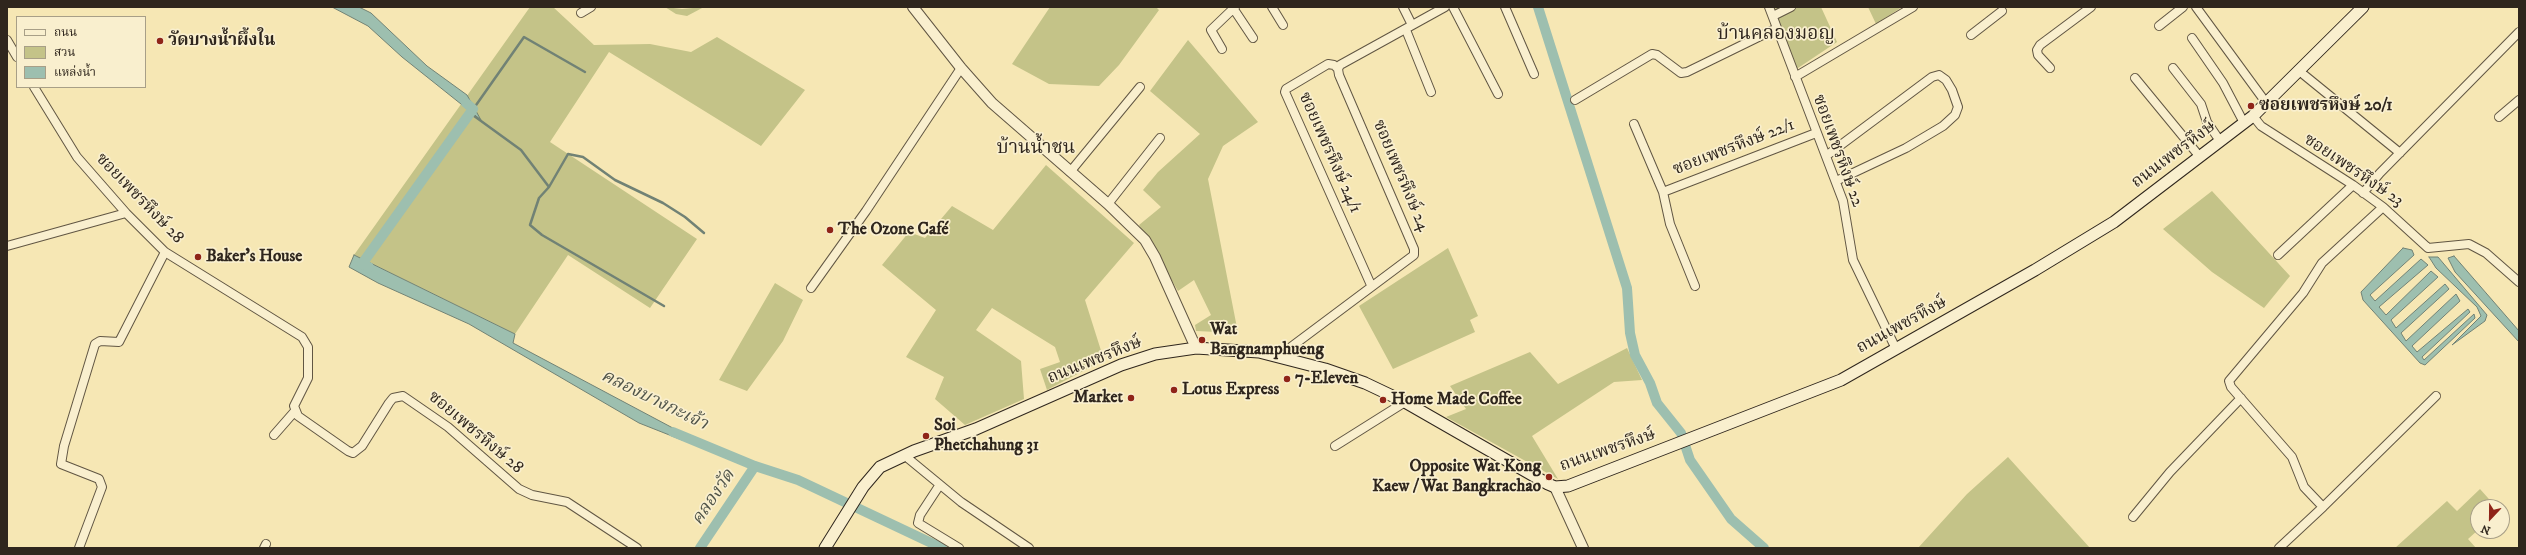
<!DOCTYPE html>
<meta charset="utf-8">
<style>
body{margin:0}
#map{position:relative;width:2526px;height:555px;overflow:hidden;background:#f6e7b4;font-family:"IM FELL DW Pica","Noto Serif Thai",serif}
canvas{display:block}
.frame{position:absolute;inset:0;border:8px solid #2f261d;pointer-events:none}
.legend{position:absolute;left:16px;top:16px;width:130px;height:72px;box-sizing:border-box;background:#f9efce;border:1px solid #a89f87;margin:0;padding:5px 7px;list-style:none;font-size:12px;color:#2f261d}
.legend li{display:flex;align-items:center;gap:8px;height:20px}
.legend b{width:20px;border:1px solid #a89f87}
.north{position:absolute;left:2470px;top:499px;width:40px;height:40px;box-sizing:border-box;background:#f9efce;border:1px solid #a89f87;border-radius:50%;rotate:202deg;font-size:11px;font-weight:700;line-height:16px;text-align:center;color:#2f261d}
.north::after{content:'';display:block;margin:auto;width:14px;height:18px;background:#8f2418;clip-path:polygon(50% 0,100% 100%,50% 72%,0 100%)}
</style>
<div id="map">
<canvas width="2526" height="555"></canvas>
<div class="frame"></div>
<ul class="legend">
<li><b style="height:5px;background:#f9efce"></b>ถนน</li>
<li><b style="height:11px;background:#c4c388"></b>สวน</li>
<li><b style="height:11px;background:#9dbfaf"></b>แหล่งน้ำ</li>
</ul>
<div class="north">N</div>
</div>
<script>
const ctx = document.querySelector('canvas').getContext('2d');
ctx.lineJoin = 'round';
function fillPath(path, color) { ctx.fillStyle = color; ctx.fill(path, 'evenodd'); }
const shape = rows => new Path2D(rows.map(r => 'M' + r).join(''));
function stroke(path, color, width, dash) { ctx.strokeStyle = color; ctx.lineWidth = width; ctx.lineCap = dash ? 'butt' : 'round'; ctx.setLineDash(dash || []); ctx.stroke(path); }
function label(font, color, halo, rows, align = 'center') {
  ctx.font = font + ' "IM FELL DW Pica","Noto Serif Thai",serif'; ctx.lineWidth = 3.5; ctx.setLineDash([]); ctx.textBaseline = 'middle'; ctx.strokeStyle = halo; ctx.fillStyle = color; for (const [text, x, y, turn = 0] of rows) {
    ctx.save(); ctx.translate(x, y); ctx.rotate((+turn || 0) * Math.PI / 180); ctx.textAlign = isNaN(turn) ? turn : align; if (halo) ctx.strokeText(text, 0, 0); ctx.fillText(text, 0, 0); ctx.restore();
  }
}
fillPath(shape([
 [530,7,553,7,594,45,650,44,691,52,717,37,805,90,761,146,609,52,550,142,697,239,650,308,568,255,515,334,354,255],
 [665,7,682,9,704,7,687,16,676,14],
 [1050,7,1156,7,1159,10,1119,65,1099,86,1049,84,1012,64],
 [1773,7,1821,7,1837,42,1795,70],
 [1868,7,1902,7,1876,24],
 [1188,40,1258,122,1223,146,1208,179,1238,333,1196,331,1195,325,1211,315,1194,280,1178,291,1139,225,1161,207,1143,190,1158,172,1200,134,1150,91],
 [1046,165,1134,243,1085,300,1104,360,1047,390,1040,369,1060,362,1055,347,992,308,976,330,1021,361,1024,399,965,425,935,399,944,377,906,357,936,310,882,265,909,232,925,238,952,206,993,230],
 [2212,191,2290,276,2264,308,2212,272,2163,229],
 [1448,248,1478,316,1470,320,1475,332,1393,369,1359,306],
 [775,283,803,300,783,341,747,391,719,380],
 [1627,348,1642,380,1614,382,1532,436,1558,479,1446,417,1466,409,1450,386,1530,352,1558,384],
 [2008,457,2090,548,1918,548,1967,494],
 [2480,489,2496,507,2478,507,2478,530,2468,539,2476,548,2395,548,2447,501,2457,511]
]), '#c4c388');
const water = shape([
 [332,7,359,7,371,13,427,66,467,95,481,120,402,57,368,26,332,7],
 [2403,248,2412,250,2414,255,2370,295,2375,301,2421,259,2428,265,2379,307,2386,315,2431,271,2438,277,2391,320,2396,328,2445,284,2449,289,2401,333,2406,341,2456,294,2460,301,2412,346,2417,352,2468,309,2470,312,2422,357,2424,360,2474,314,2475,318,2425,365,2420,363,2363,300,2361,292,2403,248],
 [354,255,515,334,513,343,686,435,682,440,639,423,469,324,378,283,349,267,354,255],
 [2454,256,2519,331,2519,342,2455,272,2448,258,2454,256],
 [2429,257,2438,257,2487,315,2485,321,2452,345,2481,316,2477,307,2436,268,2429,257]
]);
fillPath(water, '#9dbfaf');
stroke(water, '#718275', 1);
stroke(shape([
 [474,108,524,37,585,72],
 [470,113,521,150,549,187,539,198,530,225,542,235,664,306],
 [549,187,568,154,583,157,615,180,663,203,685,217,704,233]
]), '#718275', 2.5);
stroke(shape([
 [1538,7,1627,288,1630,333,1635,355,1650,383,1657,403,1681,433,1690,460,1731,519,1764,548],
 [369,267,362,264,473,109,466,103],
 [673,432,755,466,798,480,942,548],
 [700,548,755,466]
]), '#9dbfaf', 10);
const minor = shape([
 [1272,7,1283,25],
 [1403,7,1412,25],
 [1453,7,1498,94],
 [1505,7,1534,74],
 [1769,7,1843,201,1853,260,1896,349],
 [2196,7,2267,104],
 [1233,8,1253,38],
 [581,13,591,7],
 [1773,16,1791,7],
 [2159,26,2183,7],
 [1406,30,1431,92],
 [1971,35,2002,11],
 [2192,38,2223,83,2244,123],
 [7,40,17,57],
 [1222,49,1211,30,1235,7],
 [2050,68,2038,55,2037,50,2040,45,2091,7],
 [2173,68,2201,104,2207,122,2220,141],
 [1338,69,1334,65,1328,64,1286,89,1285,92,1371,285],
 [2298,70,2400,153],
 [1795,77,1913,7],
 [2135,78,2200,157],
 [34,87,77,157,126,213,165,252,302,337,308,347,308,378,294,406,298,416,348,451,353,453,362,446,389,403,393,398,403,396,448,427,519,489,532,495,567,502,637,548],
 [1575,100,1652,54,1657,55,1681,73,1687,72,1777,28],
 [2253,116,2261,126,2353,185,2383,207,2428,248,2469,244,2486,253,2519,282],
 [2499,117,2519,100],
 [1634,124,1663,192,1670,224,1695,286],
 [1826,156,1932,77,1939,75,1946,80,1952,90,1958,107,1955,115,1943,126,1906,148,1836,181],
 [1070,172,1140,87],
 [1663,192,1816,133],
 [2363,193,2380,173,2519,32],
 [1108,204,1160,138],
 [7,246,126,213],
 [2278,255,2353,185],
 [811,288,866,211,961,68],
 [1279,356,1414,255,1414,249,1339,75,1338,69,1340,65,1445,7],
 [274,435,295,411],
 [1335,446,1405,402],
 [904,455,961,502,1029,548],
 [939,486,920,515,918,523,959,548],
 [2323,507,2436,396],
 [2133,517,2170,472,2241,398],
 [79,548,102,487,99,479,61,464,64,446,95,344,100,341,119,342,165,252],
 [264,548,266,544],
 [2279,548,2323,507,2304,487,2292,457,2231,387,2229,381,2303,293,2322,263,2383,207]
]);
const tertiary = shape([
 [913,7,961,68,992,103,1108,204,1145,240,1155,257,1196,348],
 [1555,487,1583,548]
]);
const secondary = shape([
 [825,548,863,487,880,467,914,451,976,429,1121,365,1155,354,1196,348,1259,352,1325,369,1365,383,1405,402,1548,484,1555,487,1568,486,1841,380,2035,270,2114,222,2253,116,2363,7]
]);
stroke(minor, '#615643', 10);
stroke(tertiary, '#615643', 12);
stroke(secondary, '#2f261d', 13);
stroke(minor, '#f9efce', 8);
stroke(tertiary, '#f9efce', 10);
stroke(secondary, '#f9efce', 11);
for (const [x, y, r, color] of [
 [160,41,4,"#8f2418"],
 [2251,106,4,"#8f2418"],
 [830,230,4,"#8f2418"],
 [198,257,4,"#8f2418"],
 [1202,340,4,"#8f2418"],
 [1287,379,4,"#8f2418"],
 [1174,390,4,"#8f2418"],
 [1131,398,4,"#8f2418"],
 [1383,400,4,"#8f2418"],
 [926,436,4,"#8f2418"],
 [1549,477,4,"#8f2418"]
]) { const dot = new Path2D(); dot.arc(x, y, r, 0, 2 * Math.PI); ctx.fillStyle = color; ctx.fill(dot); stroke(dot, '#f9efce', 1.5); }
label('bold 17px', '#2f261d', '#f9efce', [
 ["วัดบางน้ำผึ้งใน",168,41],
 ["ซอยเพชรหึงษ์ 20/1",2259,106],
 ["The Ozone Café",838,230],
 ["Baker's House",206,257],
 ["Wat",1210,330],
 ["Bangnamphueng",1210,350],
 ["7-Eleven",1295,379],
 ["Lotus Express",1182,390],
 ["Market",1123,398,"right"],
 ["Home Made Coffee",1391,400],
 ["Soi",934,426],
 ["Phetchahung 31",934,446],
 ["Opposite Wat Kong",1541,467,"right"],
 ["Kaew / Wat Bangkrachao",1541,487,"right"]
], 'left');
label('17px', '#2f261d', '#f9efce', [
 ["ซอยเพชรหึงษ์ 22/1",1734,148,-21],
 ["ซอยเพชรหึงษ์ 22",1837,151,70],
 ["ซอยเพชรหึงษ์ 24/1",1329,153,66],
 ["ถนนเพชรหึงษ์",2174,155,-37],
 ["ซอยเพชรหึงษ์ 23",2353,171,34],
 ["ซอยเพชรหึงษ์ 24",1400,176,67],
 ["ซอยเพชรหึงษ์ 28",139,199,46],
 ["ถนนเพชรหึงษ์",1902,326,-29],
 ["ถนนเพชรหึงษ์",1095,361,-22],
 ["ซอยเพชรหึงษ์ 28",475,433,40],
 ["ถนนเพชรหึงษ์",1608,451,-19]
]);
label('italic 18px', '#505449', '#f9efce', [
 ["คลองบางกะเจ้า",654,401,26],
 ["คลองวัด",714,498,-56]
]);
label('19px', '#2f261d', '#f9efce', [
 ["บ้านคลองมอญ",1776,35],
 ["บ้านน้ำชน",1036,149]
]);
</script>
